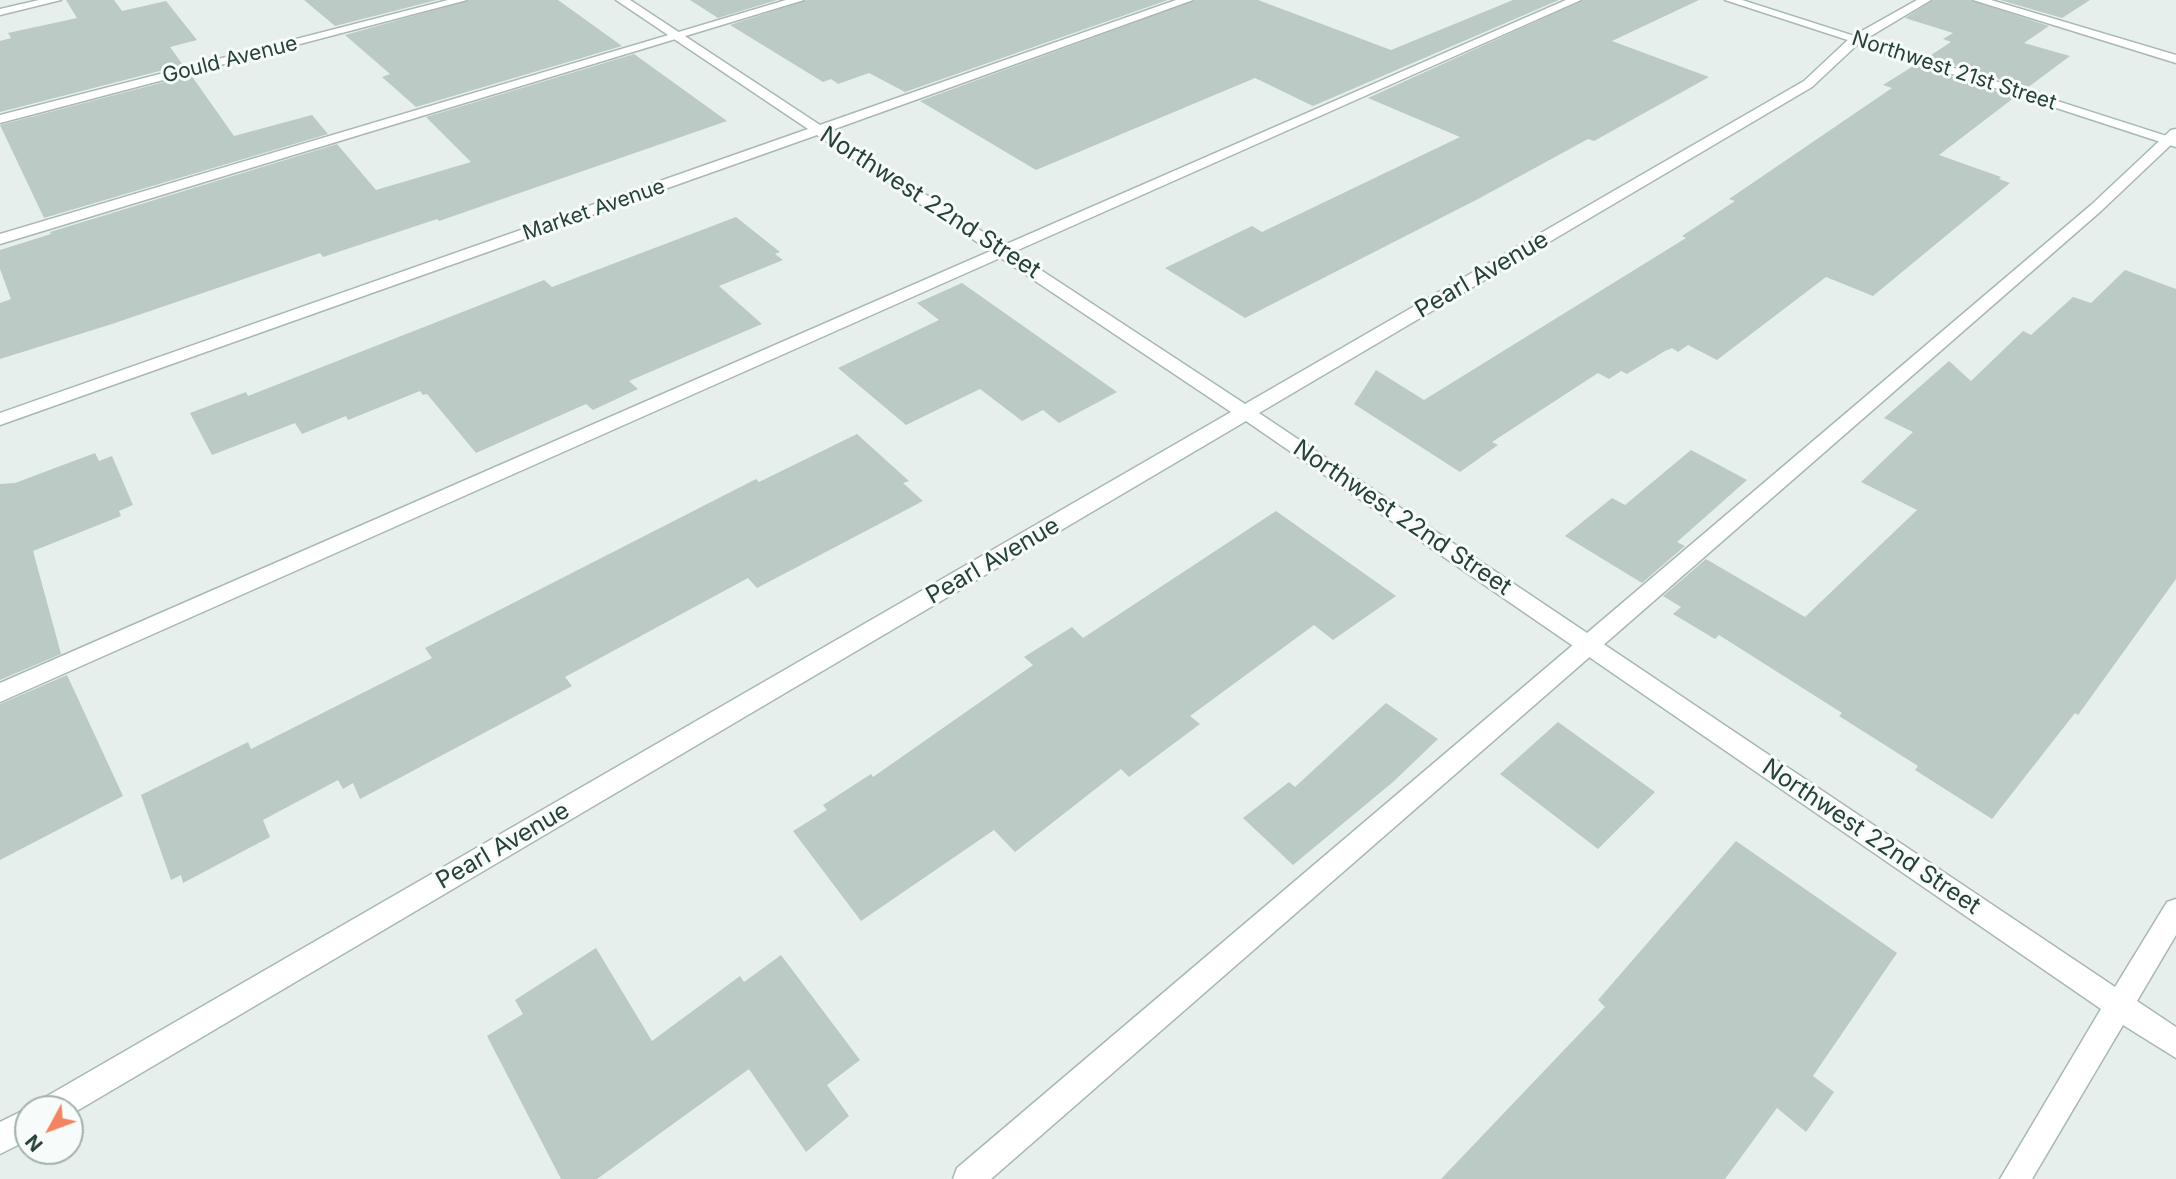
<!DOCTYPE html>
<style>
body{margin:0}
#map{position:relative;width:2176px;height:1179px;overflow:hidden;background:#e6efeb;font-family:Inter,sans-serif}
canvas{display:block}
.north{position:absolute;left:14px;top:1095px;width:70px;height:70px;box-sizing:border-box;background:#f7fbf9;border:2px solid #a3b1ad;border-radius:50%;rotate:229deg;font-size:19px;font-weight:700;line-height:28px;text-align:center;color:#24423a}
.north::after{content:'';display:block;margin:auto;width:24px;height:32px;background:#f4845f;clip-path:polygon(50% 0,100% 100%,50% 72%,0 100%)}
</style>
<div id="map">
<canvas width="2176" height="1179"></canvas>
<div class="north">N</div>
</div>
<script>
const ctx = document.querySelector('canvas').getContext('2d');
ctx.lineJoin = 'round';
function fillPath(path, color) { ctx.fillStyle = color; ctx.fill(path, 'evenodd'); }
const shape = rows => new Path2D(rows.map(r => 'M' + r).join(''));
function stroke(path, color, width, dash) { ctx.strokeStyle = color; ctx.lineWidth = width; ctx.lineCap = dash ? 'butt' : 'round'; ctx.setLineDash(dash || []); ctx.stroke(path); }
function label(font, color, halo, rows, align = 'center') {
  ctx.font = font + ' Inter,sans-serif'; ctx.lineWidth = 6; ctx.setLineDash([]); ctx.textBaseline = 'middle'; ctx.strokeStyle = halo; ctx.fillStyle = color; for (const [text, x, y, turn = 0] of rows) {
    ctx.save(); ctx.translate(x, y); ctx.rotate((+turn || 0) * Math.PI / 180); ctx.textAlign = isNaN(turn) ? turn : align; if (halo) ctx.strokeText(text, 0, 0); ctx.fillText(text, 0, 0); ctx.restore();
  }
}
fillPath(shape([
 [66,0,114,0,122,11,166,1,197,40,170,47,183,65,0,112,0,41,11,38,8,33,77,18],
 [304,0,437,0,335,26],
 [470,0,558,0,622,46,416,107,382,77,390,74,345,35],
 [690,0,777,0,718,18],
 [807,0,1168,0,905,92,869,73,838,84,831,79,823,82,730,25],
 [1196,0,1258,0,1391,50,1513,0,1559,0,1313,106,1255,78,1036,170,920,101],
 [1583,0,1699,0,1612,41,1709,77,1594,141,1588,139,1478,199,1245,318,1165,268,1252,226,1262,232,1460,137,1368,98],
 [1933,0,1970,0,2049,26,2024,43,2070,56,2027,88,1928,57,1951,42,1943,39,1953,33,1905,18],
 [2000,0,2090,0,2062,18],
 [634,54,727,121,439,221,437,219,323,257,320,253,112,324,0,359,0,303,11,299,0,269,0,250,51,234,50,232,337,144,376,190,471,162,426,117],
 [1915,65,2015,97,1939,155,2001,177,1999,179,2010,183,1873,296,1826,277,1717,360,1688,345,1678,352,1672,348,1665,351,1627,374,1621,371,1609,379,1598,373,1492,442,1498,445,1460,472,1354,404,1376,370,1424,400,1686,238,1682,236,1735,201,1729,199,1892,88,1883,85],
 [191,75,234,136,312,115,328,134,44,218,0,125],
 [736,217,780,252,775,254,783,260,719,286,762,324,629,381,638,389,593,410,586,404,476,453,427,394,423,395,420,391,348,420,346,416,302,434,295,423,212,455,190,413,246,392,248,396,544,280,552,287],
 [2125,270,2176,289,2176,579,2078,715,2075,713,1992,819,1915,770,1918,766,1839,716,1842,713,1719,635,1715,639,1673,614,1681,607,1663,596,1706,559,1805,617,1917,510,1861,482,1913,432,1884,418,1949,361,1971,381,2023,331,2031,335,2073,297,2091,303],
 [962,283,1117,392,1059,423,1043,410,1022,421,980,389,906,425,838,368,939,320,917,303],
 [857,434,909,481,903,483,923,501,757,588,748,578,565,677,572,686,360,799,353,783,343,789,338,780,263,820,270,837,183,883,181,875,171,880,141,795,248,742,251,749,432,658,425,648,756,479,759,482],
 [1691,450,1747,480,1677,542,1685,546,1642,583,1565,536,1612,498,1625,505],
 [95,453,99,461,112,456,133,505,119,511,121,516,33,551,61,654,0,680,0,484,15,483],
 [1276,511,1396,596,1333,640,1314,625,1190,716,1200,724,1129,777,1121,769,1015,852,994,830,861,921,793,831,827,810,823,805,871,774,873,777,1033,665,1024,657,1072,627,1083,638],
 [67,675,123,796,0,860,0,704],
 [1386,703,1438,739,1393,782,1293,865,1243,818,1289,782,1295,787],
 [1558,722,1655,792,1598,849,1500,774],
 [1736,841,1897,953,1813,1076,1834,1092,1806,1132,1777,1108,1725,1179,1441,1179,1605,1007,1598,1000],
 [596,948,652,1041,740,976,744,982,781,955,860,1060,827,1085,849,1116,806,1152,749,1069,597,1179,561,1179,487,1036,523,1014,515,1000]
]), '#bbcac4');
const lane = shape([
 [39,0,61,0,0,15,0,9,39,0],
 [786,0,804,0,0,244,0,234,786,0],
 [1566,0,1581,0,0,702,0,683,1566,0],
 [1973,0,1991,0,2176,55,2176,63,1973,0],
 [2176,129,2176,140,2101,211,991,1179,953,1179,957,1168,2091,205,2171,130,2176,129]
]);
const street = shape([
 [448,0,467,0,0,123,0,115,448,0],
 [616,0,630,0,820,125,1176,0,1193,0,829,131,1245,404,1804,81,1851,37,1917,0,1931,0,1859,43,1812,87,1259,413,2115,987,2167,902,2176,899,2176,935,2137,1001,2176,1027,2176,1058,2123,1025,2032,1179,2000,1179,2101,1009,1246,421,70,1115,70,1109,37,1109,42,1099,1231,412,817,135,0,425,0,413,808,129,616,0],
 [28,1108,30,1109,28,1109,28,1140,0,1154,0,1122,28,1108]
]);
const secondary = shape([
 [1725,0,1742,0,2176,139,2176,147,1725,0]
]);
stroke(lane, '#a8b8b2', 3);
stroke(street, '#a8b8b2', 3);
stroke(secondary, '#a4bbb3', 3);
fillPath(lane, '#fff');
fillPath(street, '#fff');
fillPath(secondary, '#fff');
label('21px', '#24423a', '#f7fbf9', [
 ["Gould Avenue",230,60,-14],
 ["Northwest 21st Street",1954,71,18],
 ["Market Avenue",594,210,-19]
]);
label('24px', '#24423a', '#f7fbf9', [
 ["Northwest 22nd Street",930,203,33],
 ["Pearl Avenue",1482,275,-30],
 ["Northwest 22nd Street",1402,518,34],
 ["Pearl Avenue",993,561,-30],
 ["Northwest 22nd Street",1871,837,34],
 ["Pearl Avenue",503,846,-30]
]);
</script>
